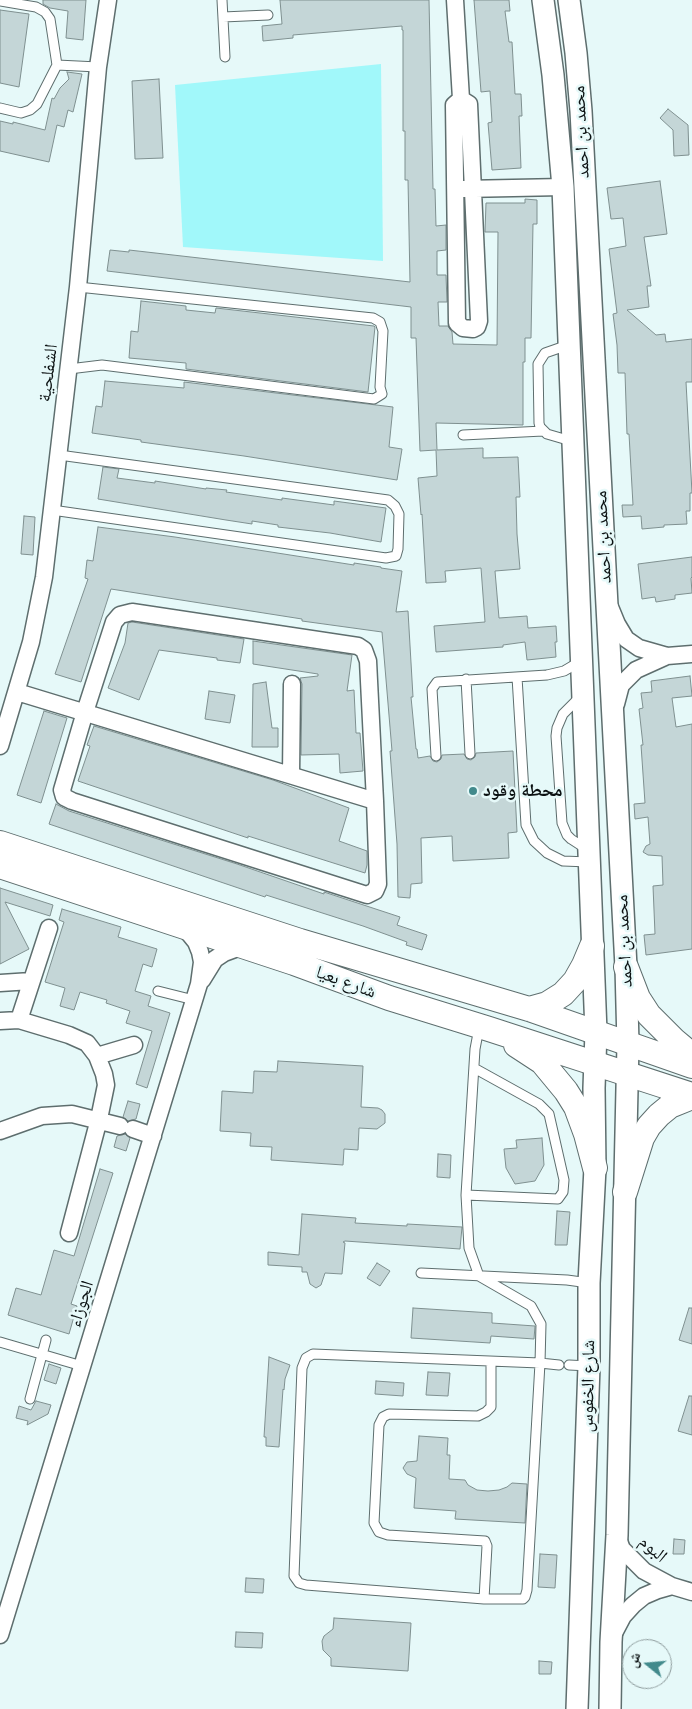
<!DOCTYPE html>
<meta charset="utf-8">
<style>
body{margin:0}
#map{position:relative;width:692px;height:1709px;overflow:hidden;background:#e6f9f9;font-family:Mulish,"Noto Naskh Arabic",sans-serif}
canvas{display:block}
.north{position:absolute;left:622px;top:1639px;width:50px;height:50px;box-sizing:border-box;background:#e6f9f9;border:1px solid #8e9c9d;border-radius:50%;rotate:287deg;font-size:14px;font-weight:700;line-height:20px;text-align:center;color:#0b1112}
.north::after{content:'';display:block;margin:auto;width:18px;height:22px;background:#428a8c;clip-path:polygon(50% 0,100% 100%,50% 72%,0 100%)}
</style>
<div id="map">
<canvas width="692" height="1709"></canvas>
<div class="north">ش</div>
</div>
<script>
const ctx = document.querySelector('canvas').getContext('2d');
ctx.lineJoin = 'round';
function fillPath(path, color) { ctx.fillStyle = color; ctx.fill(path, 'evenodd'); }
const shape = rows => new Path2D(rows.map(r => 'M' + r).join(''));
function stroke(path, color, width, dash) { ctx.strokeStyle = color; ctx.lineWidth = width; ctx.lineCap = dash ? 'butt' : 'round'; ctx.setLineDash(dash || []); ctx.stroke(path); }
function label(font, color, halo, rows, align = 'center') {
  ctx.font = font + ' Mulish,"Noto Naskh Arabic",sans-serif'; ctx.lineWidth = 5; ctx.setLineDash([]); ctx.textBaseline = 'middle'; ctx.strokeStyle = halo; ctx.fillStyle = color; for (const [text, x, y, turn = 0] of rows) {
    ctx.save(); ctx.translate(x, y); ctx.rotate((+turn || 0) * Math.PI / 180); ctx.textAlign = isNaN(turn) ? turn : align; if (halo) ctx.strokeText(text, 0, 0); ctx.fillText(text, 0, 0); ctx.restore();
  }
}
fillPath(shape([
 [381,64,383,261,183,247,175,85]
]), '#a1f8fa');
const building = shape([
 [43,0,86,0,83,40,66,38,68,11,50,8,43,4,43,0],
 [280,0,429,0,433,189,435,189,436,226,446,225,446,250,437,251,437,275,446,275,447,302,438,302,439,326,448,326,452,332,453,344,497,345,498,232,485,232,486,203,525,203,525,199,537,200,537,224,533,224,531,338,525,338,525,362,523,362,523,425,436,423,437,450,483,448,483,458,518,457,520,497,516,497,517,534,520,569,495,571,499,618,527,616,528,628,556,626,557,642,555,642,556,657,527,660,525,642,503,645,503,647,436,652,434,626,485,622,481,568,445,571,446,582,426,583,422,514,421,515,418,478,437,476,436,450,420,451,416,338,411,338,411,307,107,271,110,250,129,252,129,250,410,282,408,180,405,180,405,131,403,131,403,30,402,30,402,26,293,35,293,38,263,41,262,26,282,24,280,0],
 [474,0,509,0,510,11,505,11,509,42,512,42,515,94,521,94,522,116,519,116,521,168,492,170,488,123,492,122,490,91,481,92,474,0],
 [0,10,29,14,19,87,0,83,0,10],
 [67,72,82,74,73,112,68,110,64,127,57,125,49,162,0,151,0,121,13,124,13,122,45,130,52,98,54,99,60,88,69,79,67,72],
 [159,79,163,158,135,159,132,81,159,79],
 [668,109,688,125,689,155,674,156,673,130,660,118,668,109],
 [660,181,667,234,644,237,651,286,647,286,649,307,627,310,656,335,665,334,666,342,692,339,692,382,686,382,692,493,690,493,690,511,686,511,687,524,664,525,664,527,642,529,641,516,623,517,622,505,633,505,629,434,627,434,625,373,618,373,617,345,613,314,617,313,609,249,626,246,623,218,611,219,607,188,660,181],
 [141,301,186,306,186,310,215,313,216,308,374,326,375,327,368,392,186,369,186,363,129,358,131,331,138,332,141,301],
 [105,381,184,388,184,382,393,407,389,447,402,449,397,480,244,456,141,442,141,440,92,433,96,406,102,407,105,381],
 [103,467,119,469,117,478,155,483,155,481,206,489,206,488,227,490,226,492,282,500,282,498,334,505,334,501,386,508,381,542,330,533,278,527,278,525,252,521,252,524,226,520,98,499,103,467],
 [24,516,35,517,33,555,21,554,24,516],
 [98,527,175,537,354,565,354,563,381,567,381,568,402,571,396,612,408,611,413,697,411,697,416,749,417,749,418,758,430,756,433,761,437,762,441,759,442,755,464,754,467,759,471,760,475,757,476,753,513,751,517,832,508,833,509,858,453,861,452,836,421,838,422,883,411,884,410,898,398,897,397,844,390,751,392,751,382,632,302,621,302,619,111,589,81,682,55,674,88,579,85,578,87,560,93,561,98,527],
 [692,557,692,577,691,578,692,593,675,595,675,599,656,602,655,597,642,599,638,564,692,557],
 [132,622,244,639,240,663,217,660,217,658,159,650,139,700,108,688,125,643,128,623,132,622],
 [253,641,352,655,347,691,354,690,356,733,360,733,363,771,340,773,339,754,301,755,302,684,300,678,318,676,318,674,253,664,253,641],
 [690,676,692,696,672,698,676,727,692,724,692,949,646,955,644,935,655,934,653,886,663,885,662,856,648,855,643,852,646,846,650,844,648,817,635,819,634,804,645,803,641,745,643,745,639,709,643,708,641,693,652,692,651,681,690,676],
 [266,682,272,728,278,728,278,747,252,747,253,684,266,682],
 [209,691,235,695,230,723,205,719,209,691],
 [44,711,67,718,41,803,17,795,44,711],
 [94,726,273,780,349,808,339,841,367,851,367,865,365,873,248,836,248,838,78,781,90,746,87,745,94,726],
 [56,804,69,811,237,864,324,894,324,892,400,917,397,925,427,935,422,950,406,945,407,942,363,926,266,895,265,897,49,824,56,804],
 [0,888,53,905,50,916,5,902,29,949,0,964,0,888],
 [62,909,121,927,118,937,157,949,152,967,143,964,135,991,151,996,148,1006,170,1013,147,1088,136,1084,152,1031,126,1023,130,1011,106,1003,107,1000,80,992,74,1010,60,1006,65,988,45,982,64,922,59,920,62,909],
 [278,1061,363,1066,361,1107,378,1108,382,1110,385,1114,385,1123,377,1129,359,1128,358,1150,344,1149,343,1165,271,1160,272,1147,250,1146,251,1133,220,1131,222,1091,253,1093,254,1071,277,1072,278,1061],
 [128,1101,140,1104,136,1119,128,1121,123,1117,128,1101],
 [125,1134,130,1138,126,1151,114,1147,117,1136,125,1134],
 [542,1138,544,1165,535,1181,515,1184,506,1168,504,1149,517,1148,516,1140,542,1138],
 [438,1154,451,1155,450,1178,437,1177,438,1154],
 [100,1169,113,1173,71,1304,77,1306,69,1334,8,1315,16,1288,41,1295,54,1250,74,1256,100,1169],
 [557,1211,570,1212,567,1245,555,1245,557,1211],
 [302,1214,356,1218,355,1223,407,1226,407,1224,462,1227,460,1249,345,1241,343,1242,345,1243,342,1274,325,1273,321,1285,316,1288,310,1284,307,1272,302,1272,302,1267,268,1265,268,1252,299,1255,302,1214],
 [377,1263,390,1271,380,1286,367,1278,377,1263],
 [413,1308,492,1313,492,1323,535,1326,534,1339,491,1336,490,1343,411,1338,413,1308],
 [689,1308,692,1308,692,1344,679,1340,689,1308],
 [269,1357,290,1365,285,1379,284,1390,283,1389,279,1447,266,1446,266,1437,264,1437,269,1357],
 [49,1364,61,1368,56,1384,44,1380,49,1364],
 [428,1372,450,1373,448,1396,426,1395,428,1372],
 [376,1381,404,1383,403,1396,375,1394,376,1381],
 [689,1396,692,1396,692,1435,678,1431,689,1396],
 [36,1401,51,1405,48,1414,27,1425,28,1421,16,1418,19,1406,31,1410,36,1401],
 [419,1436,448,1438,447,1455,450,1455,449,1479,465,1480,468,1485,477,1490,488,1491,499,1490,507,1487,512,1483,527,1484,525,1523,455,1519,456,1511,414,1508,416,1478,407,1474,403,1468,407,1462,417,1461,419,1436],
 [674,1539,685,1540,684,1554,673,1554,674,1539],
 [540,1554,557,1555,555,1588,538,1587,540,1554],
 [246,1578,264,1579,263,1593,245,1592,246,1578],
 [334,1618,411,1623,408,1671,331,1666,331,1658,323,1650,322,1641,324,1636,333,1629,334,1618],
 [236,1632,263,1633,262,1648,235,1647,236,1632],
 [539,1661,552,1662,551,1674,539,1674,539,1661]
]);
fillPath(building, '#c4d6d7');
stroke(building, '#7f9090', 1);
const service = shape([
 [222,0,225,57],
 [0,1,36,7,45,12,50,19,57,65,37,104,30,110,21,113,0,108],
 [223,17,268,15],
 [57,65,98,67],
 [568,345,545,353,538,364,539,423,540,427,547,434,571,441],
 [69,369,102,365,374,399,382,394,380,387,383,331,380,322,373,318,78,287],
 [463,435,543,431],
 [52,510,386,558,396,556,398,549,399,514,395,506,388,500,59,455],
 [517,677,526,825,534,841,547,853,563,861,589,862],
 [466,679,470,754],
 [580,697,563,714,557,728,556,736,562,823,567,835,571,839,588,850],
 [436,756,432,689,437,682,547,675,564,671,581,661],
 [158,991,194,1000],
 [474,1068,539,1104,549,1114,564,1180,563,1192,558,1199,466,1195,475,1049,479,1028],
 [466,1195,469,1248,479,1276,531,1306,541,1324,540,1363,527,1590,525,1597,523,1599,484,1599,306,1585,299,1583,294,1576,302,1368,306,1358,313,1354,540,1363,559,1365],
 [421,1273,567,1280,589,1283],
 [0,1342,82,1366],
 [569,1365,589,1366],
 [30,1399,46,1340],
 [484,1599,487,1546,485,1541,388,1535,379,1532,374,1523,379,1425,383,1417,389,1414,478,1416,486,1412,491,1407,491,1362]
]);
const minor = shape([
 [455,0,461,99],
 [461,99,469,104,479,321,477,327,473,329,463,328,457,323,454,105,461,99],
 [463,189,563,187],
 [610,607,617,624,626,639,639,648,667,656,692,654],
 [132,612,358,646,364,650,368,661,375,801,378,884,375,891,367,895,72,801,64,797,62,790,85,712,114,622,120,615,132,612],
 [17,692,375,801],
 [616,704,621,685,636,670,667,656],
 [0,746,31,642,44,577,78,287,98,67,108,0],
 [291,775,292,684],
 [202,980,215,959,224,953,243,946],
 [0,983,31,981],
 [19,1020,69,1035,87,1043,97,1056,104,1074,106,1085,99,1119,69,1233],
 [0,1021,19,1020,49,928],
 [97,1056,134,1045],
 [133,1129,153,1136],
 [0,1131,42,1116,72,1114,120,1126],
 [617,1536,622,1549,644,1571,672,1586,692,1592],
 [0,1635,199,984,202,962,200,952,196,942,183,926],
 [613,1635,623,1616,633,1605,644,1596,658,1590,672,1586]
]);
const tertiary = shape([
 [543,0,553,75,563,187,596,1032,594,1088,595,1168,589,1283,589,1366,577,1709],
 [569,0,576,53,581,111,626,967,628,1044,617,1535,611,1642,610,1709]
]);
const secondary = shape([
 [0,843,300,941,529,1009,692,1066],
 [0,866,294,963,389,998,489,1029,692,1095],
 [626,967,638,998,649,1015,674,1040,692,1055],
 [529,1009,547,1004,563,994,575,981,584,965,592,946],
 [516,1045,542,1062,566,1091,576,1107,586,1134,595,1168],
 [625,1192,642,1138,649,1126,659,1115,670,1106,692,1097]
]);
stroke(service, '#5e6e6e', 11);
stroke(minor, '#5e6e6e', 19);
stroke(tertiary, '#5e6e6e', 24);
stroke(secondary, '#5e6e6e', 26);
stroke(service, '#fff', 9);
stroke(minor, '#fff', 16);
stroke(tertiary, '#fff', 21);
stroke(secondary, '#fff', 24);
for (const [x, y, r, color] of [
 [473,791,5,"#428a8c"]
]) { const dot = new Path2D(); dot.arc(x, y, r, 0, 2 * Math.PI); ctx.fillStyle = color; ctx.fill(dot); stroke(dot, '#e6f9f9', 2); }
label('18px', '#0b1112', '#e6f9f9', [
 ["محمد بن احمد",581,132,-93],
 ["الشفلحية",48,373,-83],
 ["محمد بن احمد",603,537,-93],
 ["محمد بن احمد",624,941,-93],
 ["شارع بعيا",346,982,20],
 ["الجوزاء",81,1304,-73],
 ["شارع الخفوس",588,1386,-89],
 ["البوم",653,1549,41]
]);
label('bold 18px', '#0b1112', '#e6f9f9', [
 ["محطة وقود",483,791]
], 'left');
</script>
